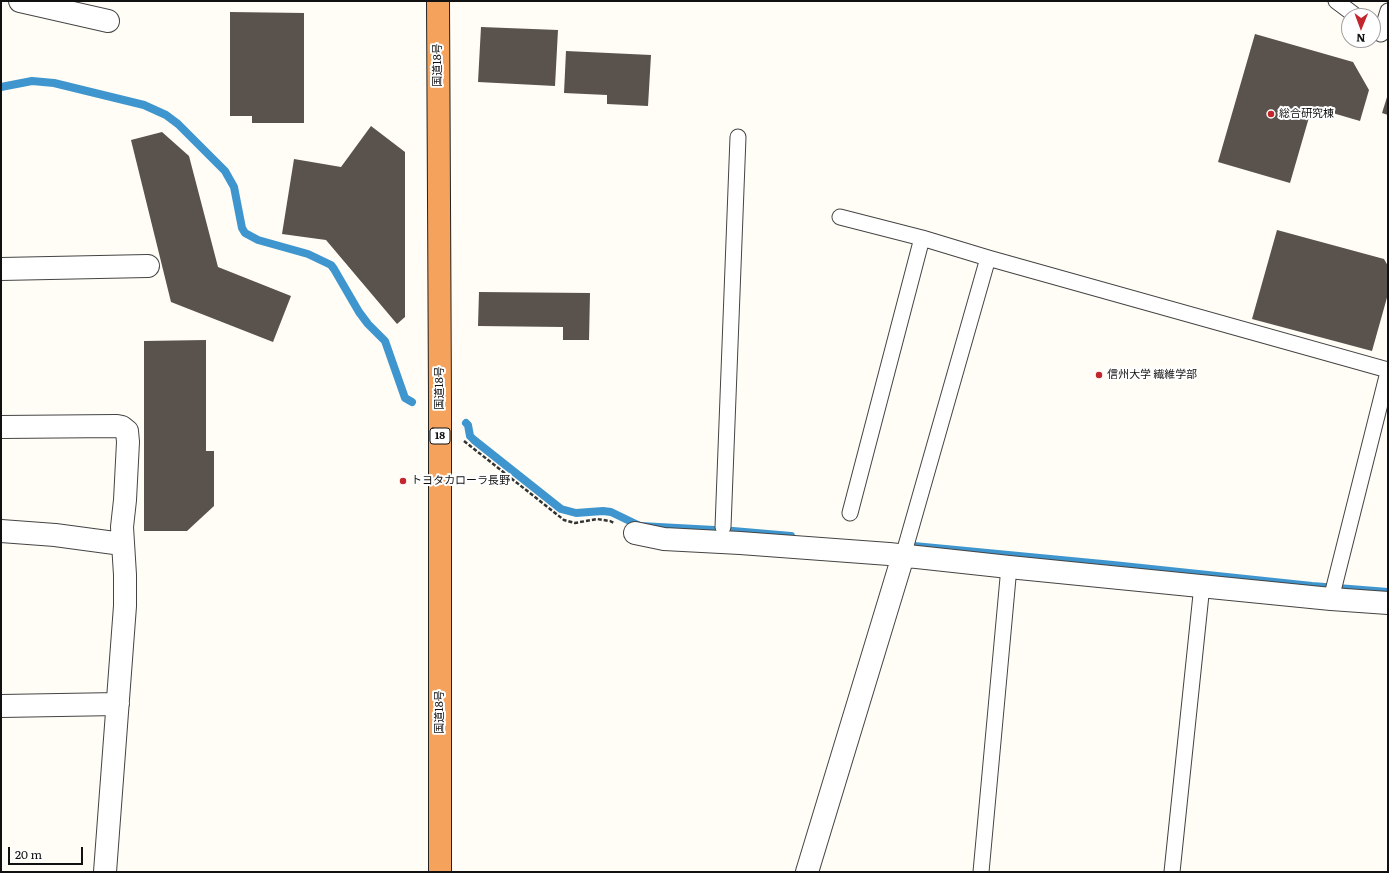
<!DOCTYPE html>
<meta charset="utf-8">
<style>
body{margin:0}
#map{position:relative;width:1389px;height:873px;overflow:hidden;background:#fffdf5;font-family:Literata,serif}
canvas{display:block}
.frame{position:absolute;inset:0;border:2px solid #111;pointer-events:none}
.north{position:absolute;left:1341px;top:8px;width:40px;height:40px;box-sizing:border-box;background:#fff;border:1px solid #a0a0a0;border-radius:50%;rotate:181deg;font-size:11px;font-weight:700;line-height:16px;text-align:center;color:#111}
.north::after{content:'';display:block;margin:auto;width:14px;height:18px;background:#c4262e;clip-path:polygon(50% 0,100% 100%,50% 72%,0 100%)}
.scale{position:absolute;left:8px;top:847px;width:75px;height:18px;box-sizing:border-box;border:2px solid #111;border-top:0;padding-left:5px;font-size:12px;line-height:14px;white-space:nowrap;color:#111;-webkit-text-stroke:3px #fff;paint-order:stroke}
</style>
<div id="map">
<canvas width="1389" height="873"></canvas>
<div class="frame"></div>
<div class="north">N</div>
<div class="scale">20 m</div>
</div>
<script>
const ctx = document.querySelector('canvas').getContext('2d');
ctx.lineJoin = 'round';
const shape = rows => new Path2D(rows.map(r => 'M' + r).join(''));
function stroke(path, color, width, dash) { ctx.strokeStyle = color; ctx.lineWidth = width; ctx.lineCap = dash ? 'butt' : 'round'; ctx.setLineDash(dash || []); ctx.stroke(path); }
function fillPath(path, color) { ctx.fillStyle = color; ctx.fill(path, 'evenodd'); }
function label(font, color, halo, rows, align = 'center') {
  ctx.font = font + ' Literata,"Noto Sans JP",serif'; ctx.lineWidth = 4; ctx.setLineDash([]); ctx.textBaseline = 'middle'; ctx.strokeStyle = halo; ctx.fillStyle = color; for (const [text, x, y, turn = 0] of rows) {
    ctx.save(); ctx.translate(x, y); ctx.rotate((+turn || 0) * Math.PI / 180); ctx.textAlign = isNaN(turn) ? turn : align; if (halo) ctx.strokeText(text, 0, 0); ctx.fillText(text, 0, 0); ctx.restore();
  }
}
stroke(shape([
 [1,87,32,81,54,83,144,105,166,115,178,124,225,171,234,187,242,228,245,233,258,240,308,254,331,265,334,269,359,312,368,324,385,341,405,398,412,402],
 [466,423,468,425,470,436,474,440,561,509,576,513,603,511,611,512,640,526,733,531,791,536],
 [914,546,1113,565,1312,586,1388,592]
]), '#3f96cf', 8);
fillPath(shape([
 [230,12,304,13,304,123,252,123,252,116,230,116],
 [481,27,558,30,555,86,478,82],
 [1255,34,1353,62,1369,90,1360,121,1312,107,1290,183,1218,162],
 [566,51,651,55,648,106,607,104,607,95,564,93],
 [1388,94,1388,115,1382,113],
 [371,126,405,152,405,317,397,324,326,240,282,234,294,159,341,167],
 [162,132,189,156,218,267,291,296,273,342,171,302,131,140],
 [1277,230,1384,259,1388,266,1388,294,1372,351,1252,319],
 [479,292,590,293,589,340,563,340,563,327,478,326],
 [206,340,206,451,214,451,214,506,187,531,144,531,144,341]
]), '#5a524d');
const lane = shape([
 [1336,1,1356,16],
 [1381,34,1388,11],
 [840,217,922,238,988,258,1388,370],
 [850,513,922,238],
 [723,527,738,137],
 [903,556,988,258],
 [1331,599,1388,372],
 [981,872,1009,567],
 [1172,872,1202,585]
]);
const street = shape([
 [20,1,108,21],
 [1,269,148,266],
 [1,427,117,426,122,427,127,431,128,442,125,500,122,527,125,575,125,606,105,872],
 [1,531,55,535,122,544],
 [635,533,664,539,740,543,889,554,1009,567,1331,599,1388,603],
 [1,706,118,704],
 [807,872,903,556]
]);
const highway = shape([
 [438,1,440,400,440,872]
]);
stroke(lane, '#444', 17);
stroke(street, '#444', 24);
stroke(highway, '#222', 24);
stroke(shape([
 [464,441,564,520,575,523,597,519,610,521,614,523]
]), '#333', 2.5, [4, 2]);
stroke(lane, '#fff', 15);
stroke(street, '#fff', 22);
stroke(highway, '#f5a25d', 22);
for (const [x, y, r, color] of [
 [1271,114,4,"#c4262e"],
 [1099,375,4,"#c4262e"],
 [403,481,4,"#c4262e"]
]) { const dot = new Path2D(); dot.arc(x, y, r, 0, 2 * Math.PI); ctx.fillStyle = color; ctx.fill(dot); stroke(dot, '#fff', 1.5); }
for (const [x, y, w] of [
 [440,436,20]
]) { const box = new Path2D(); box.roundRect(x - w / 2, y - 8, w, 16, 3); ctx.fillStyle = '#fff'; ctx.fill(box); stroke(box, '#111', 1); }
label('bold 10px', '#111', null, [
 ["18",440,436]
]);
label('11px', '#111', '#fff', [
 ["国道18号",438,65,-90],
 ["国道18号",440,388,-90],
 ["国道18号",440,712,-90]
]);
label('11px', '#111', '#fff', [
 ["総合研究棟",1279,114],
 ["信州大学 繊維学部",1107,375],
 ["トヨタカローラ長野",411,481]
], 'left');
</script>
